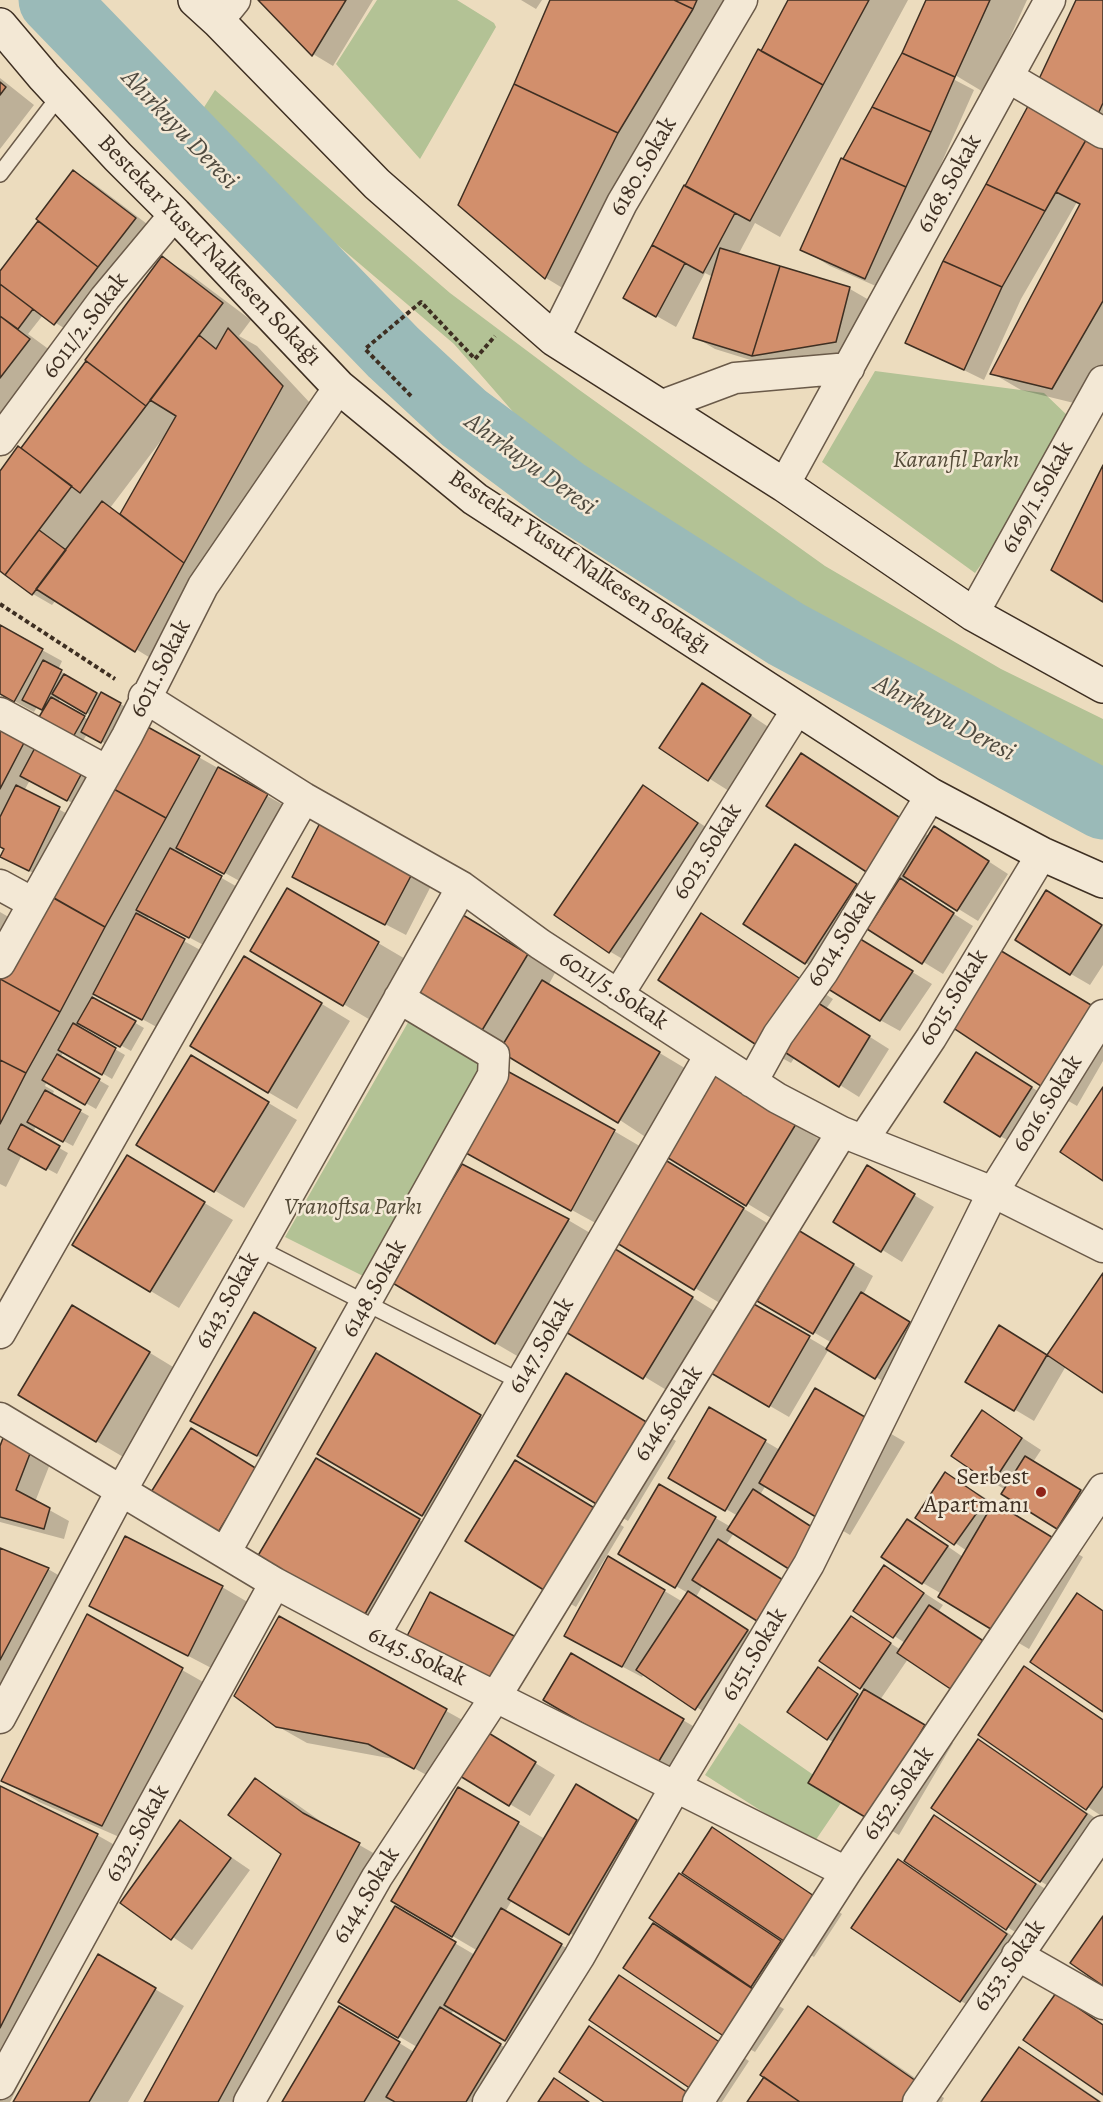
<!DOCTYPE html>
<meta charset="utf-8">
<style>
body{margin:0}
canvas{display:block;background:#ecdcbe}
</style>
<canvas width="1103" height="2102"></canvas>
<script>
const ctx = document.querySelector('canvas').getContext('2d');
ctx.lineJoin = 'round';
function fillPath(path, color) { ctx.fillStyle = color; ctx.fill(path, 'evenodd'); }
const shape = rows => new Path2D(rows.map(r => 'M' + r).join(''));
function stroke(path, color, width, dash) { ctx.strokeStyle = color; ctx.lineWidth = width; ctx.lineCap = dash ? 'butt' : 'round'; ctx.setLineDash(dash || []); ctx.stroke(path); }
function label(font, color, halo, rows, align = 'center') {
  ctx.font = font + ' Alegreya,serif'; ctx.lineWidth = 5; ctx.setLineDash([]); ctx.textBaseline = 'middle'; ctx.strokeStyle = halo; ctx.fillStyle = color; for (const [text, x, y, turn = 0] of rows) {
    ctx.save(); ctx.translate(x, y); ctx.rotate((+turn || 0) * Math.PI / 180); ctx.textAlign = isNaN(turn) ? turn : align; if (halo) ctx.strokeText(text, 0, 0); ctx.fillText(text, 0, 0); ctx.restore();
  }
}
fillPath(shape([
 [377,0,457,0,494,23,496,27,420,159,336,64],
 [215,90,450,293,578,389,825,566,1001,669,1103,719,1103,785,1054,762,931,690,535,437,454,344,194,123],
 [875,371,1044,393,1069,417,1021,509,975,573,822,462],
 [410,1019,488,1060,365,1277,285,1237],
 [739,1723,845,1797,813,1844,705,1775]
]), '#b3c295');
fillPath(shape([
 [261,0,373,0,333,66,313,54],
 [521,0,542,0,536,9],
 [552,0,734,0,574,295,546,278,460,205],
 [790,0,908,0,780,237,755,223,738,255,850,289,869,300,855,353,773,367,715,349,695,337,713,277,705,273,676,327,625,298],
 [928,0,1027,0,985,93,950,72,932,68,974,90,925,200,894,294,830,266,802,249,843,160,904,53],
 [1078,0,1103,0,1103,118,1097,115],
 [0,78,34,105,0,149],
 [1028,108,1103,151,1103,368,1082,405,1021,390,992,373,1081,205,1077,202,1021,299,984,380,906,342],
 [73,172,93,183,155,230,75,335,43,315,28,334,58,356,0,433,0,273],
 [162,258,191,275,251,320,239,336,257,346,311,404,165,667,56,600,52,605,33,594,0,569,0,473,21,449],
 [163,438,121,514,110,508],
 [0,627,62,661,58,670,71,677,70,679,130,709,108,745,87,734,83,741,41,717,44,710,37,707,34,712,0,693],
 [60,698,91,715,89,720,58,702],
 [722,696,770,728,729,791,661,748],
 [0,727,103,782,87,811,30,780,24,791,79,820,49,881,2,857,6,849,0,846],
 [147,728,287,807,245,884,185,851,183,856,241,889,209,948,149,916,147,921,204,952,162,1030,95,993,92,998,144,1028,131,1051,79,1022,77,1027,125,1055,112,1079,64,1051,60,1058,109,1086,96,1109,47,1081,45,1086,54,1091,52,1096,89,1116,73,1146,36,1126,33,1133,68,1153,57,1174,22,1155,6,1187,0,1184,0,912,29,929],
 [830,772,929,836,954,839,1008,874,978,921,908,878,905,883,973,926,943,974,868,928,860,940,932,984,900,1031,880,1020,832,978,806,963,795,846,886,903,896,887,871,873],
 [644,787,726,840,638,968,609,951],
 [321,825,432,884,406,935,314,887],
 [288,890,407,960,372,1021,252,950],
 [1067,903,1103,926,1103,965,1090,985,1071,974],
 [702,915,833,999,826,1009,889,1049,859,1097,795,1057,791,1063,762,1047],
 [488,930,556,971,548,986,688,1070,647,1138,505,1044,413,990],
 [274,975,350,1021,297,1109,268,1092],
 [1103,1013,1103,1061,1077,1106,1048,1089],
 [997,1065,1050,1099,1020,1147,1000,1136],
 [220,1074,297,1120,244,1208,138,1145],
 [744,1093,824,1142,776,1221,667,1155],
 [614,1131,643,1148,601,1226,497,1169],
 [867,1167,934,1207,902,1262,835,1221],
 [156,1174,233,1220,179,1308,74,1245],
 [692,1177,772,1226,723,1305,695,1288],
 [568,1220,597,1237,524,1360,495,1343],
 [798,1232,873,1276,863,1295,928,1334,896,1389,829,1349,789,1417,713,1373,753,1305,828,1349,832,1343,759,1300],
 [641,1266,721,1315,673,1394,564,1328],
 [1103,1275,1103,1392,1066,1366,1034,1421,967,1381,1020,1338,1048,1356],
 [255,1314,345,1366,286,1471,192,1421],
 [101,1323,178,1370,125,1458,96,1441],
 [377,1355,509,1433,451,1532,319,1454],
 [816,1390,905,1442,850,1535,766,1485,760,1495,836,1543,812,1581,734,1533,726,1545,777,1631,703,1585,696,1597,776,1648,725,1725,644,1674,642,1677,585,1647,609,1558,683,1602,688,1593,620,1554,660,1486,731,1527,738,1516,670,1477,710,1409,780,1450],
 [596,1392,676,1441,628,1521,599,1504],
 [983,1412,1041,1450,1033,1462,1100,1503,1078,1539,1004,1494,1006,1490,992,1482],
 [0,1450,30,1452,50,1464,35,1502,69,1521,64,1539,0,1522],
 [316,1460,448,1537,391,1636,258,1558],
 [946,1474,1083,1557,1029,1649,940,1597,942,1594,923,1583,927,1532,963,1557,967,1551,917,1517],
 [544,1478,624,1527,576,1607,547,1590],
 [0,1550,48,1569,77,1586,0,1716],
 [884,1567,943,1605,938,1612,1007,1656,908,1659,880,1700,953,1743,899,1835,810,1783,834,1742,827,1739,818,1669,861,1696,865,1690,861,1688,851,1618,901,1650,905,1643,855,1610],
 [222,1587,251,1604,217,1671,91,1605],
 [87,1616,219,1691,140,1846,39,1802,3,1780],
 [279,1618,475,1727,443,1784,399,1760,307,1743,277,1726],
 [571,1655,712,1737,685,1781,545,1700],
 [1025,1668,1103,1719,1103,1817,980,1735],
 [978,1741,1103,1823,1069,1898,1040,1881],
 [507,1746,555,1775,530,1816,462,1776],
 [255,1780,292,1801,333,1830,396,1866,266,2102,145,2102,282,1853],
 [576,1786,665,1838,599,1950,512,1900,505,1912,590,1962,534,2056,454,2009,451,2015,529,2062,505,2102,284,2102,368,2024,414,2052,417,2047,340,2002,424,1925,475,1955,478,1951,393,1901,459,1789,545,1839],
 [0,1788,97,1835,134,1856,10,2102,0,2102],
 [934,1817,1064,1901,1036,1945,972,1905,971,1907,1035,1952,989,2018,961,2001,898,1861,926,1877],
 [180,1822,250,1870,192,1950,123,1903],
 [712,1829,842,1914,814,1957,790,1943,789,1945,810,1959,779,2006,784,2009,755,2052,726,2036,654,1925,673,1936,674,1934,680,1875,708,1892,709,1889],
 [98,1956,184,2006,128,2102,15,2102],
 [620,1977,749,2061,722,2102,717,2102,692,2087],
 [1056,1995,1103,2024,1103,2093],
 [808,2008,837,2024,944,2098,942,2102,747,2102],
 [590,2028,618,2045,704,2102,606,2102],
 [1019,2049,1048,2065,1102,2102,983,2102]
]), '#0003');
stroke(shape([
 [53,0,393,352,464,418,563,492,786,634,1103,805]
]), '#9abab8', 69);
const building = shape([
 [258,0,346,0,312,56,258,0],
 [550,0,674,0,693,9,618,133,514,84,550,0],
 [674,0,697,0,693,9,674,0],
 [788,0,869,0,823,85,761,51,788,0],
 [926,0,990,0,955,77,902,53,926,0],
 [1076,0,1103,0,1103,103,1097,116,1039,79,1076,0],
 [758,49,823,85,750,221,685,186,758,49],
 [902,53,955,77,931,132,872,107,902,53],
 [0,82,6,87,0,95,0,82],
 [514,84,618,133,545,279,458,205,514,84],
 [1028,106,1086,140,1045,211,986,184,1028,106],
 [872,107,931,132,906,187,843,159,872,107],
 [1086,140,1103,149,1103,301,1052,389,990,374,1080,204,1056,192,1086,140],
 [841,158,906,187,865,279,800,250,841,158],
 [73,170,136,218,98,267,36,219,73,170],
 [986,184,1045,211,1002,287,943,261,986,184],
 [684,185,735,213,703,273,652,245,684,185],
 [38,221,98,267,54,325,0,284,0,271,38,221],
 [652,245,685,263,656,317,623,298,652,245],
 [720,248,780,266,752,356,693,338,720,248],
 [162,256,223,303,146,406,85,360,162,256],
 [943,261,1002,287,964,370,905,343,943,261],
 [780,266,850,287,836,342,752,356,780,266],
 [0,284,33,309,18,329,0,316,0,284],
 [0,316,30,339,0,378,0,316],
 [228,328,283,386,184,563,120,514,176,416,150,400,199,335,216,349,228,328],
 [86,361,146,406,80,493,21,448,86,361],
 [18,446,72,486,5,575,0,571,0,471,18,446],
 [1103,465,1103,602,1051,570,1103,465],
 [102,501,184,563,135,652,36,589,102,501],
 [39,530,66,550,32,595,5,575,39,530],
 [0,625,43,649,14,702,0,694,0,625],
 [43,660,62,670,42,710,22,700,43,660],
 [64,674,97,693,86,714,52,694,64,674],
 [702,683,751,715,708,781,659,748,702,683],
 [101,692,121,703,101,743,81,732,101,692],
 [51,697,85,716,73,737,39,717,51,697],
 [0,725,26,739,0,789,0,725],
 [146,726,200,756,166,818,112,788,146,726],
 [37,744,84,769,67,801,20,776,37,744],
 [801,753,905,821,871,875,766,806,801,753],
 [218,767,268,794,224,874,176,848,218,767],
 [16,785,60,807,29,871,0,857,4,849,0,847,0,817,16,785],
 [643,785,698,823,609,953,554,915,643,785],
 [112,788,166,818,105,927,50,896,112,788],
 [320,823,413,872,385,925,292,877,320,823],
 [934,826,989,861,957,911,903,876,934,826],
 [795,844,857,884,805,964,743,924,795,844],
 [170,848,222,876,189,938,136,910,170,848],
 [900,878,954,913,922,964,867,929,900,878],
 [287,888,379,942,343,1006,250,951,287,888],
 [1046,890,1102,925,1070,975,1015,940,1046,890],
 [47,894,105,927,60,1012,0,979,47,894],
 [458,912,528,954,481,1032,411,990,458,912],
 [136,913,185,939,142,1020,93,994,136,913],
 [701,913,805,982,761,1048,658,980,701,913],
 [857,937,913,971,880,1021,825,987,857,937],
 [998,949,1096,1008,1047,1090,949,1025,998,949],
 [244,956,322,1003,268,1093,190,1046,244,956],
 [0,979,60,1012,26,1073,0,1060,0,979],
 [542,980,660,1052,618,1123,499,1051,542,980],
 [92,997,136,1021,120,1047,77,1023,92,997],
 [815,1001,870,1036,839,1087,783,1051,815,1001],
 [73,1023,116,1048,102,1075,58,1050,73,1023],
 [976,1052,1032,1087,1000,1137,944,1102,976,1052],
 [57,1054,100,1079,85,1105,42,1080,57,1054],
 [191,1055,269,1102,214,1192,136,1145,191,1055],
 [0,1060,26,1073,0,1124,0,1060],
 [509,1072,615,1130,571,1211,466,1153,509,1072],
 [715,1074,796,1124,746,1206,665,1156,715,1074],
 [1103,1087,1103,1181,1060,1152,1103,1087],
 [45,1090,81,1110,63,1142,27,1122,45,1090],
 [21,1124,60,1146,46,1170,8,1149,21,1124],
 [127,1155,205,1202,150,1292,72,1245,127,1155],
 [662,1158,744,1208,694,1290,612,1240,662,1158],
 [462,1164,569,1219,495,1344,391,1282,462,1164],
 [867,1165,915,1194,881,1252,833,1222,867,1165],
 [798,1230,854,1264,813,1334,757,1301,798,1230],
 [612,1247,693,1297,643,1379,561,1329,612,1247],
 [1103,1273,1103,1393,1047,1355,1103,1273],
 [861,1292,910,1322,875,1379,826,1349,861,1292],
 [752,1303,810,1336,769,1407,711,1373,752,1303],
 [72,1305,150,1352,96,1442,18,1395,72,1305],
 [254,1312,316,1348,257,1456,190,1421,254,1312],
 [999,1325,1047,1355,1014,1411,965,1382,999,1325],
 [376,1353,481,1415,422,1516,317,1454,376,1353],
 [566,1373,648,1423,598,1505,517,1456,566,1373],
 [815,1388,877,1424,821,1520,759,1483,815,1388],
 [709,1407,766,1440,725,1511,668,1478,709,1407],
 [982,1410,1022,1438,992,1484,951,1456,982,1410],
 [191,1428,257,1469,214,1539,148,1497,191,1428],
 [3,1438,31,1451,16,1490,50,1508,44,1529,0,1517,0,1446,3,1438],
 [1025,1456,1081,1490,1057,1529,1001,1494,1025,1456],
 [316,1458,420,1519,361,1621,256,1559,316,1458],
 [515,1460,596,1509,547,1592,465,1541,515,1460],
 [945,1472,986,1500,954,1545,915,1518,945,1472],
 [659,1484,716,1517,675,1588,618,1554,659,1484],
 [753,1489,818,1531,792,1571,727,1530,753,1489],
 [994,1502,1055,1539,999,1634,938,1597,994,1502],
 [907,1519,948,1546,922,1584,881,1557,907,1519],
 [125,1536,223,1586,188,1656,89,1606,125,1536],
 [718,1539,783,1580,757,1621,692,1580,718,1539],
 [0,1548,49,1568,0,1660,0,1548],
 [608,1556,665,1590,622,1667,564,1636,608,1556],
 [884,1565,924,1593,893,1638,853,1611,884,1565],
 [688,1591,748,1630,695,1710,636,1670,688,1591],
 [430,1592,516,1637,492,1683,406,1638,430,1592],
 [1077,1593,1103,1611,1103,1712,1030,1662,1077,1593],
 [929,1605,988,1644,955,1692,897,1653,929,1605],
 [87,1614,183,1668,102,1826,1,1781,87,1614],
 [279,1616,447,1709,414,1769,368,1744,276,1727,234,1696,279,1616],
 [851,1616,891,1643,860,1689,819,1661,851,1616],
 [571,1653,684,1719,656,1766,543,1700,571,1653],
 [1024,1666,1103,1720,1103,1786,1086,1810,978,1735,1024,1666],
 [818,1667,858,1694,827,1740,787,1712,818,1667],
 [864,1689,925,1725,870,1820,808,1783,864,1689],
 [487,1732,536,1762,509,1806,460,1776,487,1732],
 [978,1739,1087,1814,1040,1882,931,1808,978,1739],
 [255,1778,303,1813,360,1843,218,2102,144,2102,281,1854,228,1815,255,1778],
 [576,1784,637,1820,569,1935,508,1899,576,1784],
 [0,1786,98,1834,0,2028,0,1786],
 [458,1787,519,1822,452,1937,391,1901,458,1787],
 [934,1815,1036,1884,1006,1930,904,1861,934,1815],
 [180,1820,231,1858,171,1940,120,1903,180,1820],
 [712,1827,814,1896,784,1941,682,1873,712,1827],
 [898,1859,1007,1934,960,2002,851,1928,898,1859],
 [679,1873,781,1941,751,1987,649,1918,679,1873],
 [395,1906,456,1942,398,2038,338,2002,395,1906],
 [501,1908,562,1944,505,2041,444,2005,501,1908],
 [1103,1916,1103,1986,1070,1963,1103,1916],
 [653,1923,756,1991,725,2037,623,1968,653,1923],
 [98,1954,156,1988,89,2102,13,2102,98,1954],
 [619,1975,721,2043,691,2089,589,2020,619,1975],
 [1056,1993,1103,2025,1103,2095,1023,2040,1056,1993],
 [339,2006,400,2042,364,2102,282,2102,339,2006],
 [808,2006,916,2081,902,2102,800,2102,760,2075,808,2006],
 [440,2007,501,2044,466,2102,395,2102,386,2097,440,2007],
 [589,2026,691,2095,687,2102,604,2102,559,2072,589,2026],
 [1019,2047,1100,2102,981,2102,1019,2047],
 [764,2077,800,2102,747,2102,764,2077],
 [554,2078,589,2102,538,2102,554,2078]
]);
fillPath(building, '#d28f6c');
stroke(building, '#3e2f22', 1.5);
const service = shape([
 [0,174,60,95],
 [258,1248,521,1382]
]);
const minor = shape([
 [218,21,235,0],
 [1008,77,1103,133],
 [554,339,622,203,742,0],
 [660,406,735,378,849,368],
 [0,440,105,298,175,214],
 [784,485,1050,0],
 [973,614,1103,381],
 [144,697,304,798,462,887,540,944,777,1098,842,1132,993,1192,1103,1247],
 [0,713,107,771],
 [0,885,33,903],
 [0,963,127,736,203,586,339,387],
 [618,995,798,708],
 [752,1082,778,1035,823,972,931,795],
 [863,1140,931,1038,1042,854],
 [0,1333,304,798],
 [0,1418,275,1583,374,1636,846,1872],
 [225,1553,493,1075,494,1055,399,998],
 [374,1636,710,1055],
 [0,1718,120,1493,462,887],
 [1017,1955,1103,2004],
 [0,2084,275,1583],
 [249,2102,377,1877,496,1696,842,1132],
 [488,2102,579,1957,676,1786,809,1564,993,1192,1103,1015],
 [698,2102,846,1872,1103,1489],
 [918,2102,1103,1831]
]);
const secondary = shape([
 [195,0,218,21,377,184,554,339,784,485,973,614,1103,686],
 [0,25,44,77,118,157,175,214,339,387,475,499,931,795,1042,854,1103,881]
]);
stroke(service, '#6a5a49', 18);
stroke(minor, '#6a5a49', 33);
stroke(secondary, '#3e2f22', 36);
stroke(shape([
 [411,396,365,349,421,302,475,359,495,336],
 [0,604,115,679]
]), '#3e2f22', 4, [4.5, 3]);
stroke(service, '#f3e8d5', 15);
stroke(minor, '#f3e8d5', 30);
stroke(secondary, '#f3e8d5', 33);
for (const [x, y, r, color] of [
 [1041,1492,6,"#8f2418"]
]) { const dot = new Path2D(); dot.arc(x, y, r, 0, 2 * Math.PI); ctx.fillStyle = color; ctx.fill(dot); stroke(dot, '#f3e8d5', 2); }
label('24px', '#3e2f22', '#f3e8d5', [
 ["6180.Sokak",644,167,-60],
 ["6168.Sokak",950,184,-61],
 ["Bestekar Yusuf Nalkesen Sokağı",209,251,46],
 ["6011/2.Sokak",86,326,-53],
 ["6169/1.Sokak",1038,498,-61],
 ["Bestekar Yusuf Nalkesen Sokağı",579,563,34],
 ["6011.Sokak",161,669,-63],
 ["6013.Sokak",708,852,-58],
 ["6014.Sokak",842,939,-58],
 ["6011/5.Sokak",613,991,33],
 ["6015.Sokak",954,998,-58],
 ["6016.Sokak",1048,1104,-58],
 ["6148.Sokak",375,1289,-61],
 ["6143.Sokak",228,1301,-61],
 ["6147.Sokak",542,1346,-60],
 ["6146.Sokak",669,1414,-58],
 ["6151.Sokak",755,1655,-59],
 ["6145.Sokak",417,1657,26],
 ["6152.Sokak",899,1794,-56],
 ["6132.Sokak",138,1834,-61],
 ["6144.Sokak",367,1896,-59],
 ["6153.Sokak",1010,1966,-55]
]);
label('italic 24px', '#554c39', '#f3e8d5', [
 ["Karanfil Parkı",956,461],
 ["Vranoftsa Parkı",353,1208]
]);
label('24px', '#3e2f22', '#f3e8d5', [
 ["Serbest",1029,1478],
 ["Apartmanı",1029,1506]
], 'right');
label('italic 26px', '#504b40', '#f3e8d5', [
 ["Ahırkuyu Deresi",179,130,46],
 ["Ahırkuyu Deresi",530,465,36],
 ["Ahırkuyu Deresi",944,719,28]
]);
</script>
